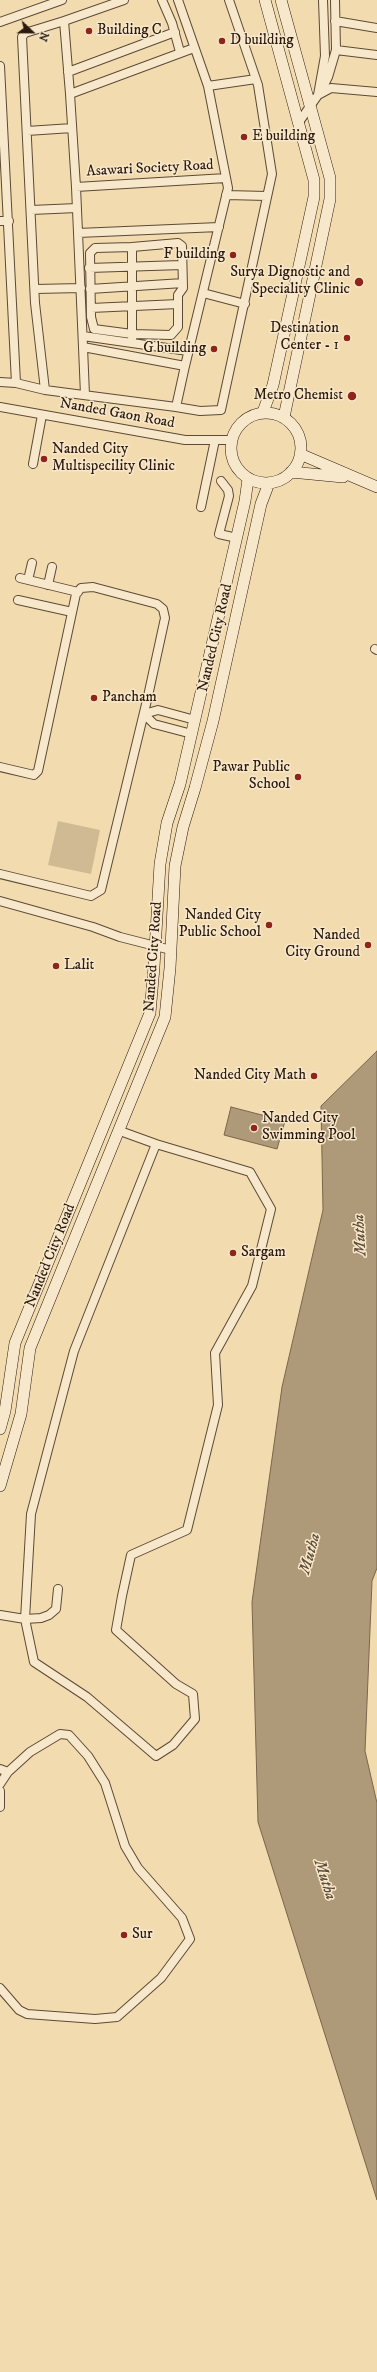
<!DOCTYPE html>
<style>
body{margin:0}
#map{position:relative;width:377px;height:2372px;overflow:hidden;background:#f2dbaf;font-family:"IM FELL DW Pica",serif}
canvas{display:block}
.north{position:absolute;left:12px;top:12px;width:40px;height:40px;-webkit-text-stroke:3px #f7e8cb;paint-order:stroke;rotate:112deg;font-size:11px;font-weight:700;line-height:16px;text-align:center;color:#2b180e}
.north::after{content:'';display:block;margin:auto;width:14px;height:18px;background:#2b180e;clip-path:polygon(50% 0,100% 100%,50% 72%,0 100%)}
</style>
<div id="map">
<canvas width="377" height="2372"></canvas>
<div class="north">N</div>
</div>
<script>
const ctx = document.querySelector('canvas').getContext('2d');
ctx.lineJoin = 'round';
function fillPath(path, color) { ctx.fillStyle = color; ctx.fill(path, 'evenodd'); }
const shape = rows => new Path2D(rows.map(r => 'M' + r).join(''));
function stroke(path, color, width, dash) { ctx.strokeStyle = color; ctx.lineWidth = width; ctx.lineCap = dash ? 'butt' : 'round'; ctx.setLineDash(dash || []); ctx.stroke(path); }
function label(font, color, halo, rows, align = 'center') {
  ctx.font = font + ' "IM FELL DW Pica",serif'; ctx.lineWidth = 3; ctx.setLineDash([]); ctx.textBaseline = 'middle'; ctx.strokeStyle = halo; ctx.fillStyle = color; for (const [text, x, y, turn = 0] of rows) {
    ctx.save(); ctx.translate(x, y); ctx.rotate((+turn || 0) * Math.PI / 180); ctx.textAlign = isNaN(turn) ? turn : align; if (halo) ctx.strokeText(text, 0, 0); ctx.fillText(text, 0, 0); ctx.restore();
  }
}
fillPath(shape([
 [58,821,100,830,91,874,48,865]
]), '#d0ba94');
const water = shape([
 [377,1051,377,1568,372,1581,365,1751,377,1803,377,2200,258,1822,252,1602,282,1387,323,1210,321,1106,377,1051],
 [231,1107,285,1121,277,1149,224,1135,231,1107]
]);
fillPath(water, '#ae9978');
stroke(water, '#7a654e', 1);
const street = shape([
 [162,0,172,23,180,52],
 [178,0,208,86,228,188,185,366,83,347,76,187,70,94,194,48],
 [64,21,25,33,22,37,35,303,45,390,176,407],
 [335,21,377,28],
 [0,22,62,0],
 [336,50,377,55],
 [0,66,16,383],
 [68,72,175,32],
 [208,86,256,79],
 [322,89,328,77,336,50,335,0],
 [70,94,64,21,124,0],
 [318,95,331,88,377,92],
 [299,122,318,95,325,56,323,0],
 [27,131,72,128],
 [76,187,226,178],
 [226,195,267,196],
 [31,210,77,208],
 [0,221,9,221],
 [78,233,219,227],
 [89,268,182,265],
 [35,289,81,288],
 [90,289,183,283],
 [203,293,245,304],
 [91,308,178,304],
 [83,336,188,351],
 [132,343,132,247,178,243,182,246,183,288,178,295,178,327,171,335,132,334,94,329,91,317,90,253,95,248,132,247],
 [83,347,85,395],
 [185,366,176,407,200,411,221,410,272,174,258,85,229,0],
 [0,382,16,383,45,390],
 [0,407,185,440,231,440],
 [33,464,42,415],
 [221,481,228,490,229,496,219,534,237,538],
 [201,507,215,440],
 [20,578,78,592],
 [28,580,32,563],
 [48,585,52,567],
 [18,600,72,612],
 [375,649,377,650],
 [192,734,154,724,144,714,158,710,195,720],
 [0,767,34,775,38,771,76,594,81,588,93,587,157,604,163,609,165,618,148,696,101,890,91,896,0,874],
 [0,901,93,927,120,937,171,950],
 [120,1131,156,1144,250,1172,271,1209,252,1286,215,1353,218,1405,187,1530,131,1555,122,1596,116,1630,176,1684,193,1694,195,1719,173,1745,156,1756,87,1697,34,1662,25,1619,31,1514,74,1351,156,1144],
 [0,1615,25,1619,41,1618,49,1615,56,1609,58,1589],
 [0,1769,8,1772],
 [0,1784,8,1772,30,1752,60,1734,69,1735,88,1756,105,1783,125,1846,138,1868,182,1918,190,1939,161,1978,117,2017,95,2019,27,2014,19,2010,0,1988],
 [0,1791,0,1807]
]);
const secondary = shape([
 [281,0,330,178,330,199,284,417],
 [263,412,273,385,314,197,314,180,265,0],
 '231 448a35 35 0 1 1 70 0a35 35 0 1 1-70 0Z',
 [300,454,377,487],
 [291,472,343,477],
 [0,1429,5,1411,15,1343,150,1013,154,967,160,864,167,823,180,784,245,501,248,479],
 [0,1486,21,1414,30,1348,165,1017,170,968,175,866,183,827,195,788,213,721,261,504,269,483]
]);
stroke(street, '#5d4936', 10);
stroke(secondary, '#2b180e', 12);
stroke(street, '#f7e8cb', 8);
stroke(secondary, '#f7e8cb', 11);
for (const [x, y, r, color] of [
 [89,31,4,"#8f2418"],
 [222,41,4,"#8f2418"],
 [244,137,4,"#8f2418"],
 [233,255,4,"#8f2418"],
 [359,282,5,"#8f2418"],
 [347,338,4,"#8f2418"],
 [214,349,4,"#8f2418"],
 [352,396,5,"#8f2418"],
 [44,459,4,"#8f2418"],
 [94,698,4,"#8f2418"],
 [298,777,4,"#8f2418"],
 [269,925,4,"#8f2418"],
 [368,945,4,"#8f2418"],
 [56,966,4,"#8f2418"],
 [314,1076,4,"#8f2418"],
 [254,1128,4,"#8f2418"],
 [233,1253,4,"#8f2418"],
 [124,1935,4,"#8f2418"]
]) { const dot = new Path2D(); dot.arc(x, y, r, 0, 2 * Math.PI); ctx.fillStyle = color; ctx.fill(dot); stroke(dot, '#f7e8cb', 1.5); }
label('15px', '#2b180e', '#f7e8cb', [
 ["Building C",97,31],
 ["D building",230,41],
 ["E building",252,137],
 ["F building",225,255,"right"],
 ["Surya Dignostic and",350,273,"right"],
 ["Speciality Clinic",350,290,"right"],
 ["Destination",339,329,"right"],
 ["Center - 1",339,346,"right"],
 ["G building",206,349,"right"],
 ["Metro Chemist",343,396,"right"],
 ["Nanded City",52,450],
 ["Multispecility Clinic",52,467],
 ["Pancham",102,698],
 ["Pawar Public",290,768,"right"],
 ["School",290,785,"right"],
 ["Nanded City",261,916,"right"],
 ["Public School",261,933,"right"],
 ["Nanded",360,936,"right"],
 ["City Ground",360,953,"right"],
 ["Lalit",64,966],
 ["Nanded City Math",306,1076,"right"],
 ["Nanded City",262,1119],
 ["Swimming Pool",262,1136],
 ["Sargam",241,1253],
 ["Sur",132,1935]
], 'left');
label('15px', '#2b180e', '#f7e8cb', [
 ["Asawari Society Road",150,169,-3],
 ["Nanded Gaon Road",117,414,10],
 ["Nanded City Road",216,638,-77],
 ["Nanded City Road",154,957,-86],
 ["Nanded City Road",51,1256,-68]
]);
label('italic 16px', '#5f4c38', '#f7e8cb', [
 ["Mutha",361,1235,-93],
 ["Mutha",311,1554,-75],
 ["Mutha",324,1880,72]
]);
</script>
